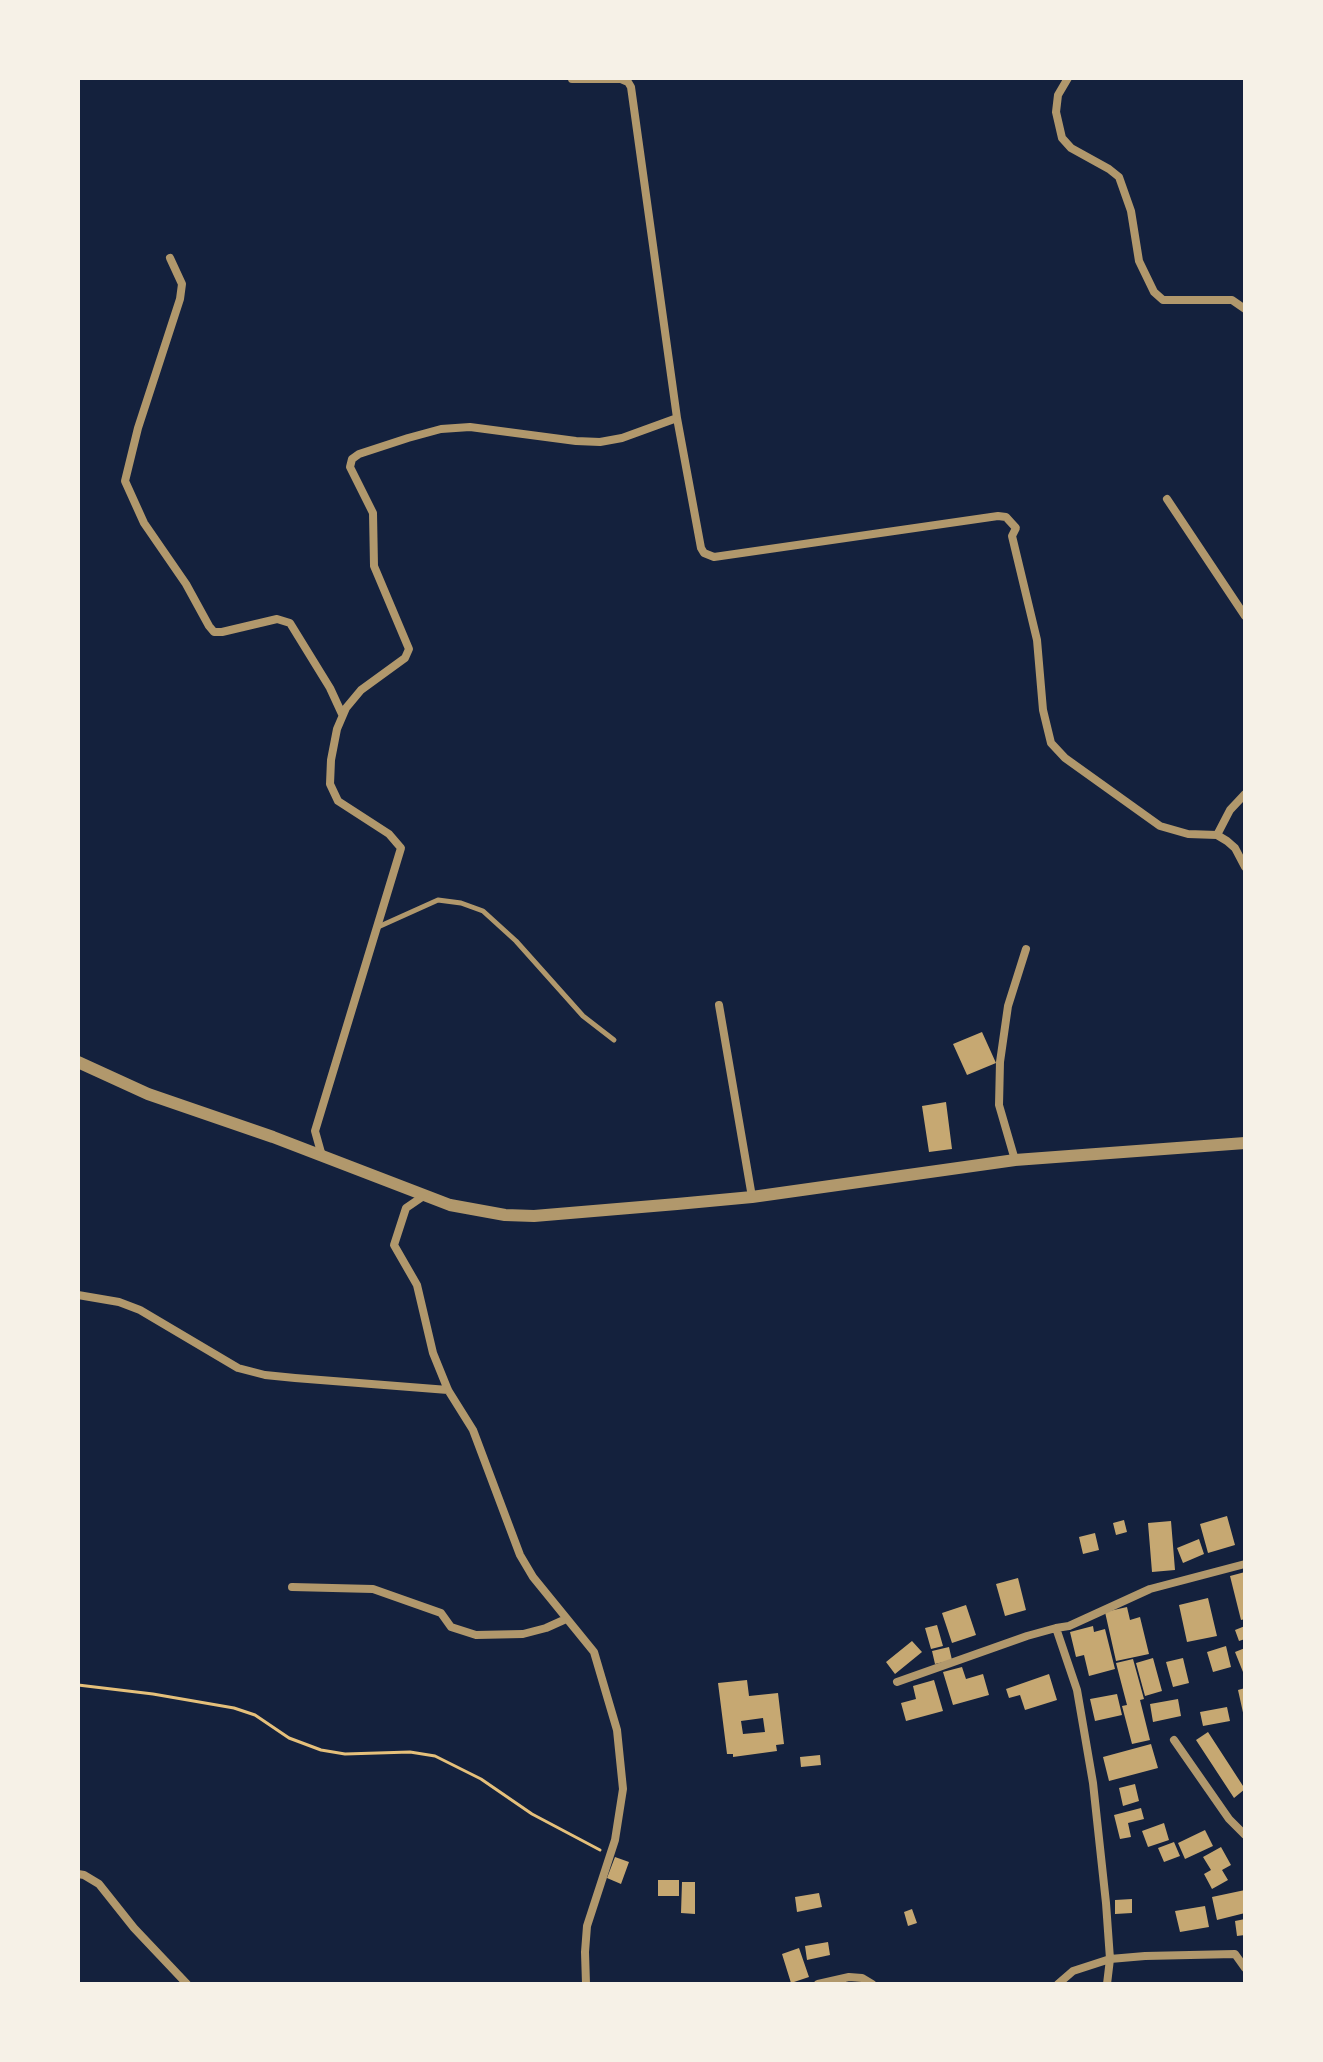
<!DOCTYPE html>
<style>
body{margin:0}
#map{position:relative;width:1323px;height:2062px;overflow:hidden;background:#14213d;font-family:"Varela Round",sans-serif}
canvas{display:block}
.frame{position:absolute;inset:0;border:80px solid #f6f1e7;pointer-events:none}
</style>
<div id="map">
<canvas width="1323" height="2062"></canvas>
<div class="frame"></div>
</div>
<script>
const ctx = document.querySelector('canvas').getContext('2d');
ctx.lineJoin = 'round';
function fillPath(path, color) { ctx.fillStyle = color; ctx.fill(path, 'evenodd'); }
const shape = rows => new Path2D(rows.map(r => 'M' + r).join(''));
function stroke(path, color, width, dash) { ctx.strokeStyle = color; ctx.lineWidth = width; ctx.lineCap = dash ? 'butt' : 'round'; ctx.setLineDash(dash || []); ctx.stroke(path); }
fillPath(shape([
 [982,1032,996,1063,967,1075,953,1044],
 [946,1102,952,1149,929,1152,922,1106],
 [1227,1516,1235,1545,1208,1553,1200,1524],
 [1124,1520,1127,1532,1116,1535,1113,1523],
 [1171,1521,1175,1570,1152,1572,1148,1523],
 [1095,1533,1099,1550,1083,1554,1079,1537],
 [1199,1539,1204,1554,1183,1563,1177,1548],
 [1245,1572,1245,1619,1241,1620,1230,1576],
 [1018,1578,1026,1610,1005,1616,996,1584],
 [1208,1598,1217,1636,1187,1642,1179,1605],
 [966,1605,976,1635,952,1643,942,1613],
 [1127,1607,1130,1620,1140,1617,1149,1654,1116,1661,1105,1612],
 [937,1625,943,1646,931,1649,925,1628],
 [1093,1626,1094,1632,1105,1629,1115,1669,1089,1676,1084,1655,1076,1657,1070,1632],
 [1245,1626,1245,1639,1239,1641,1235,1630],
 [912,1641,922,1652,895,1674,886,1662],
 [1226,1646,1231,1667,1213,1672,1207,1652],
 [949,1647,952,1660,935,1664,932,1651],
 [1245,1648,1245,1677,1235,1652],
 [1153,1658,1162,1691,1145,1696,1136,1663],
 [1183,1658,1189,1683,1173,1687,1166,1662],
 [1133,1659,1144,1699,1140,1700,1150,1740,1132,1744,1122,1706,1127,1705,1116,1663],
 [962,1667,966,1679,983,1674,989,1695,953,1705,943,1672],
 [1049,1674,1057,1700,1025,1710,1020,1695,1009,1698,1006,1689],
 [747,1680,749,1696,778,1693,784,1744,776,1745,777,1751,733,1757,733,1754,727,1754,718,1683],
 [763,1718,765,1732,743,1734,741,1721],
 [934,1680,943,1711,906,1721,901,1703,916,1699,913,1686],
 [1245,1688,1245,1717,1244,1717,1238,1690],
 [1117,1694,1122,1715,1095,1721,1090,1699],
 [1178,1699,1181,1716,1153,1722,1150,1704],
 [1227,1707,1230,1721,1203,1726,1200,1712],
 [1208,1732,1245,1789,1234,1798,1196,1740],
 [1151,1744,1158,1768,1109,1781,1103,1757],
 [820,1755,821,1765,801,1767,800,1757],
 [1135,1784,1139,1801,1123,1806,1119,1788],
 [1141,1808,1144,1819,1128,1823,1131,1837,1120,1839,1114,1815],
 [1164,1823,1169,1840,1148,1847,1142,1831],
 [1205,1830,1213,1846,1185,1859,1178,1843],
 [1174,1842,1180,1856,1164,1862,1158,1848],
 [1221,1847,1231,1865,1222,1870,1228,1880,1212,1889,1204,1874,1211,1870,1203,1857],
 [615,1857,629,1862,621,1884,607,1878],
 [658,1880,679,1880,679,1896,658,1896],
 [682,1882,695,1882,695,1914,681,1913],
 [1245,1890,1245,1913,1217,1920,1212,1897],
 [819,1893,822,1907,797,1912,795,1897],
 [1132,1899,1132,1913,1115,1914,1115,1900],
 [1205,1906,1209,1927,1180,1932,1175,1911],
 [912,1909,917,1923,908,1926,904,1912],
 [1245,1919,1245,1935,1237,1936,1235,1921],
 [828,1942,830,1955,807,1960,805,1946],
 [799,1948,809,1977,791,1983,782,1954]
]), '#c6a872');
stroke(shape([
 [78,1685,153,1694,234,1708,255,1715,289,1738,321,1750,345,1754,410,1752,435,1756,481,1779,532,1814,600,1850]
]), '#e5c07b', 3);
stroke(shape([
 [378,927,438,900,461,903,483,911,516,941,583,1016,614,1040]
]), '#b1986c', 5);
stroke(shape([
 [1068,78,1058,95,1056,112,1062,138,1071,148,1109,169,1119,177,1131,211,1139,261,1154,292,1163,300,1232,300,1245,309],
 [572,79,621,79,628,82,631,87,677,418],
 [170,258,182,284,180,299,138,428,125,481,144,523,186,584,209,626,214,632,222,632,277,619,290,623,330,688,342,714],
 [1167,499,1245,616],
 [1217,835,1230,810,1245,794],
 [719,1005,752,1197],
 [322,1156,315,1131,401,848,389,834,338,801,330,784,331,760,337,729,346,708,361,690,405,658,409,649,374,566,373,513,350,467,352,459,359,454,408,438,441,429,470,427,576,441,600,442,622,438,677,418,701,548,704,553,714,557,998,516,1006,517,1016,528,1012,536,1037,640,1043,710,1051,743,1065,758,1160,826,1188,834,1217,835,1227,841,1235,848,1245,867],
 [1015,1160,999,1105,1000,1062,1008,1006,1026,949],
 [425,1195,406,1208,394,1245,417,1285,433,1353,448,1390,473,1430,520,1555,533,1577,594,1652,617,1730,623,1789,615,1840,587,1926,585,1952,586,1984],
 [78,1295,119,1302,140,1310,238,1368,265,1375,295,1378,448,1390],
 [292,1587,373,1589,441,1613,451,1627,476,1635,523,1634,546,1628,566,1619],
 [897,1682,1027,1636,1056,1628],
 [1174,1740,1229,1819,1245,1835],
 [78,1874,84,1875,99,1884,134,1928,187,1984],
 [818,1984,849,1977,862,1978,872,1984],
 [1058,1984,1073,1971,1110,1959,1145,1956,1235,1954,1245,1968],
 [1107,1984,1110,1959,1106,1903,1093,1783,1077,1690,1056,1628,1069,1626,1150,1589,1245,1564]
]), '#b1986c', 8);
stroke(shape([
 [78,1062,148,1094,273,1137,450,1205,505,1215,534,1216,677,1204,752,1197,1015,1160,1245,1143]
]), '#b1986c', 12);
</script>
